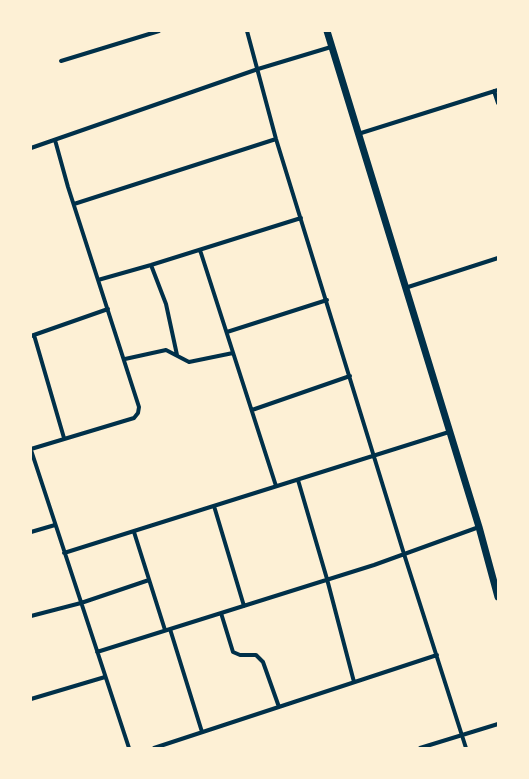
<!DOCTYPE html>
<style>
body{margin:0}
#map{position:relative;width:529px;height:779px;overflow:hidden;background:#fdf0d5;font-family:"Golos Text",sans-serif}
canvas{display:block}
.frame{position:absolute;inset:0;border:32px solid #fdf0d5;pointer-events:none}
</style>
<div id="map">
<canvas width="529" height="779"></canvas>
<div class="frame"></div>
</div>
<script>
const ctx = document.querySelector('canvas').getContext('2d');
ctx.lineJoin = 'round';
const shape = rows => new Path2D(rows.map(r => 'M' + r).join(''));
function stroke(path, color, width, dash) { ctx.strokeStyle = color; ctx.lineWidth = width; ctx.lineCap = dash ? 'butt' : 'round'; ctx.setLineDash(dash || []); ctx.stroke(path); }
stroke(shape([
 [247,31,276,139,404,554,466,748],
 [61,61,159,31],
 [494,91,498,103],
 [358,134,498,90],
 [31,148,258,69,331,47],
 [74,204,276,139],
 [200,250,276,486],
 [151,265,166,304,177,355],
 [98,280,151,265,301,218],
 [405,288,498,258],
 [227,332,327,300],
 [34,335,64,438],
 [31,336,108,309],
 [125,359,166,350,189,362,233,353],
 [252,410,350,376],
 [31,449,134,418,138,413,139,407,68,187,55,140],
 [31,450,129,748],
 [298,480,327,579,354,682],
 [214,506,244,606],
 [31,532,55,525],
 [134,532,165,630],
 [64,553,449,432],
 [221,613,233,652,240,655,256,655,263,662,279,707],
 [31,616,81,603,149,580],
 [170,629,202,732],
 [97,652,374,565,479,527],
 [31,699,105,677],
 [154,748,437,655],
 [420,748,498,724]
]), '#003049', 4);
stroke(shape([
 [327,31,479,527,498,597]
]), '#003049', 7);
</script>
